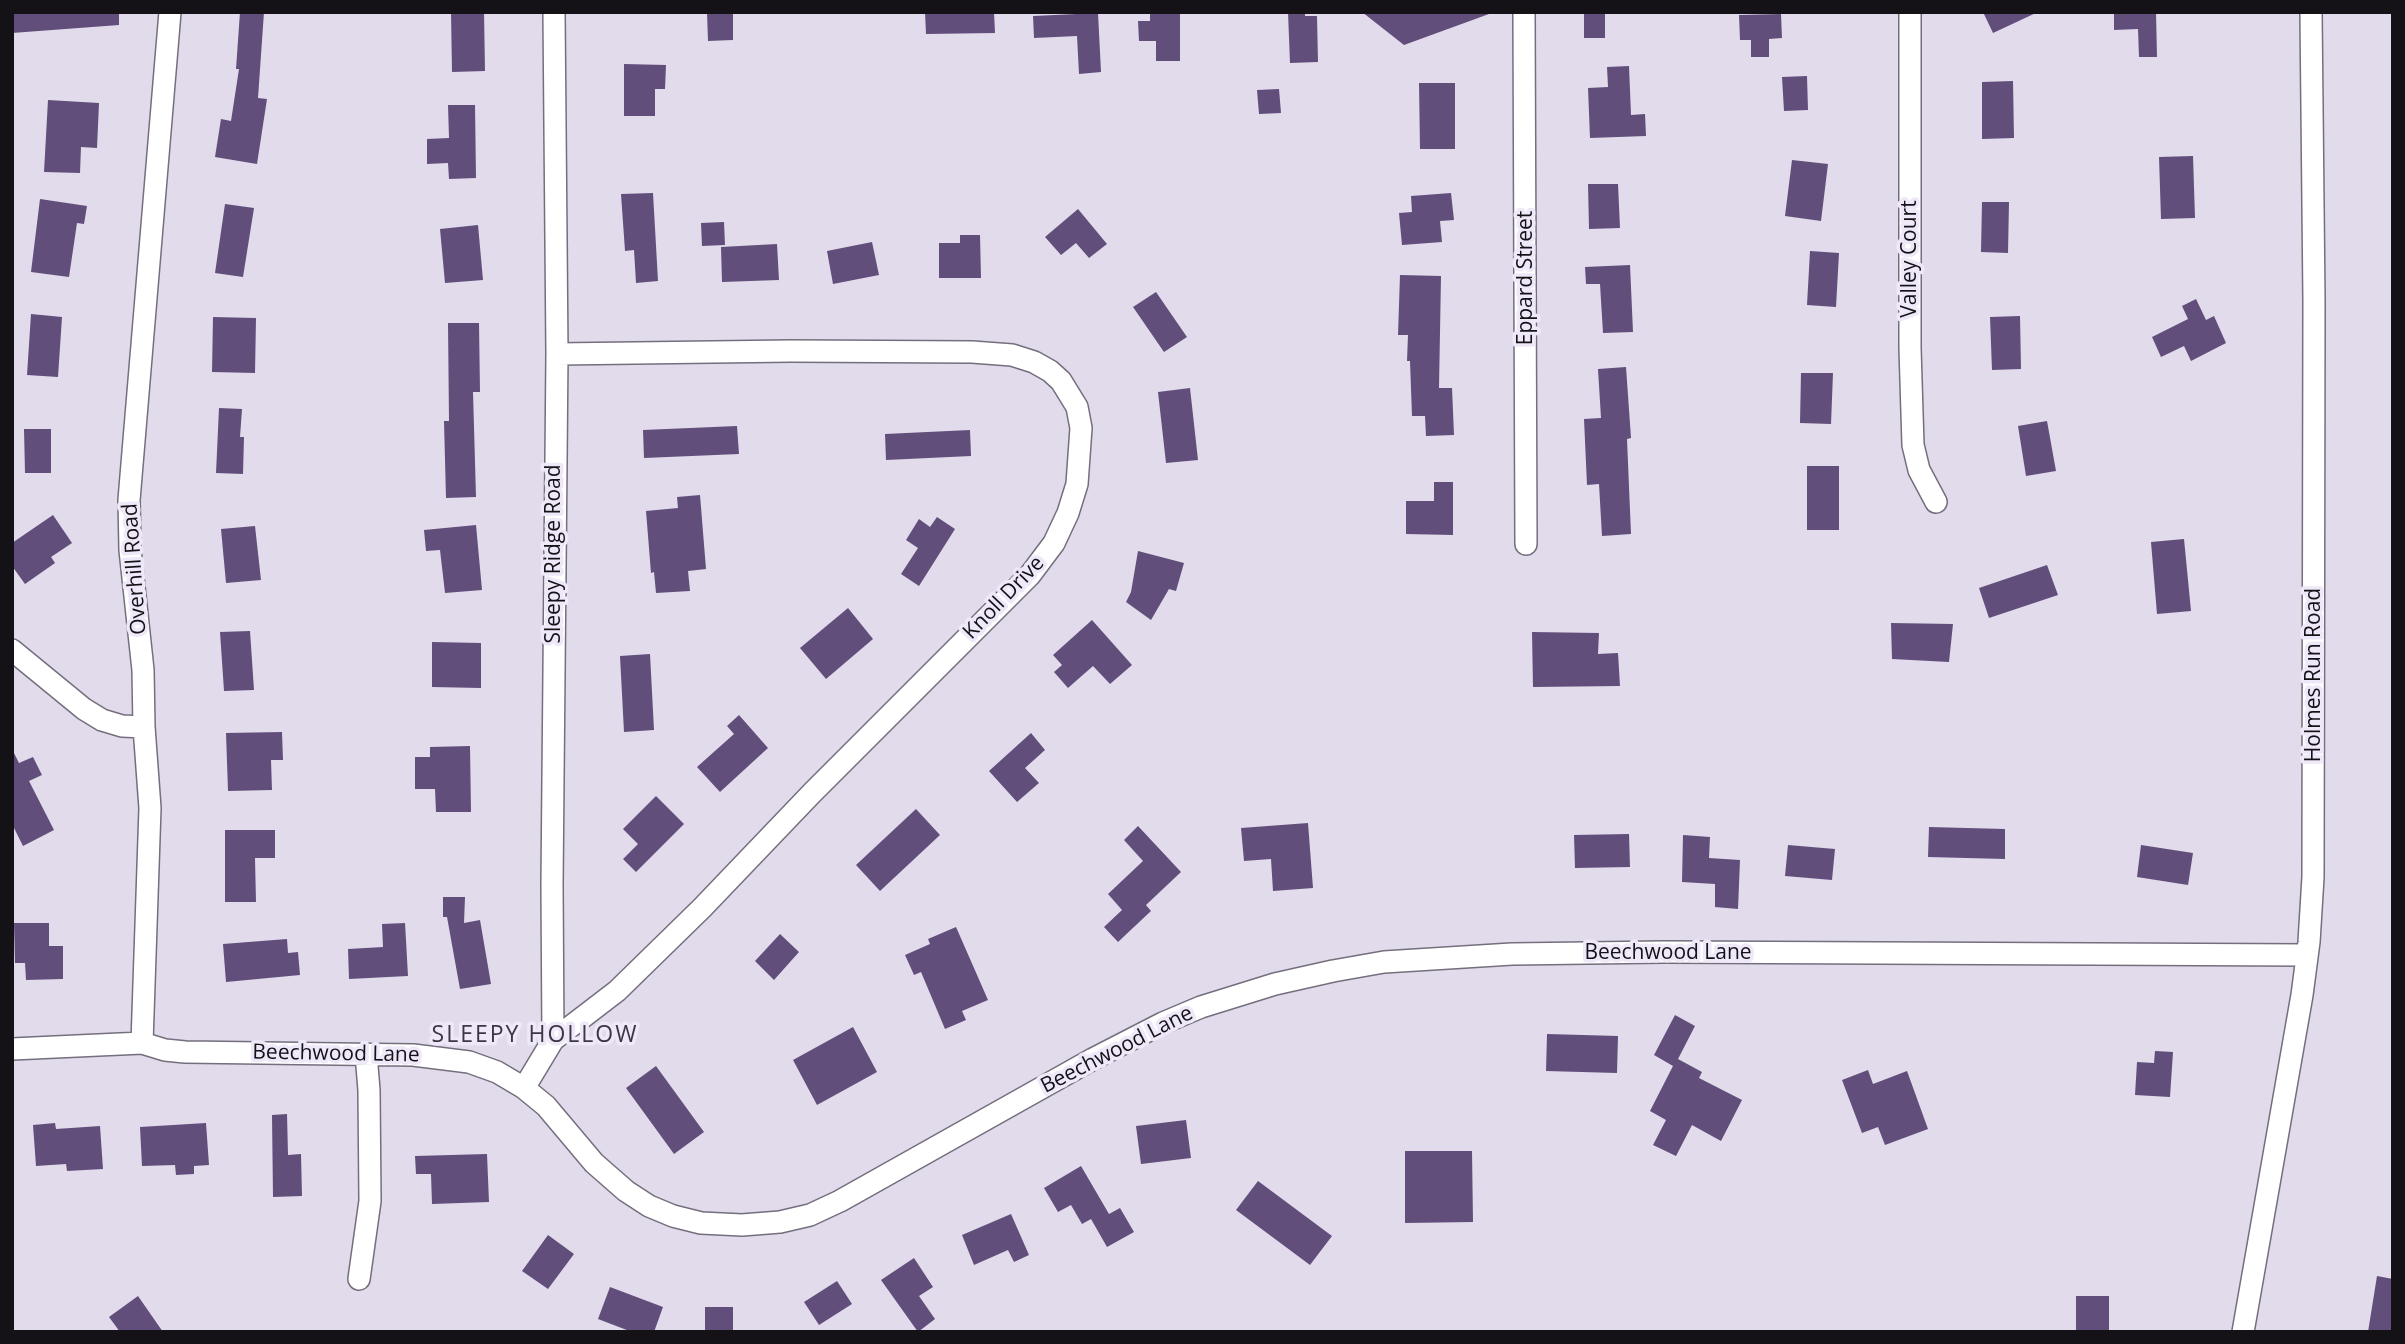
<!DOCTYPE html>
<style>
body{margin:0}
#map{position:relative;width:2405px;height:1344px;overflow:hidden;background:#e1dbec;font-family:"Open Sans",sans-serif}
canvas{display:block}
.frame{position:absolute;inset:0;border:14px solid #141217;pointer-events:none}
</style>
<div id="map">
<canvas width="2405" height="1344"></canvas>
<div class="frame"></div>
</div>
<script>
const ctx = document.querySelector('canvas').getContext('2d');
ctx.lineJoin = 'round';
function fillPath(path, color) { ctx.fillStyle = color; ctx.fill(path, 'evenodd'); }
const shape = rows => new Path2D(rows.map(r => 'M' + r).join(''));
function stroke(path, color, width, dash) { ctx.strokeStyle = color; ctx.lineWidth = width; ctx.lineCap = dash ? 'butt' : 'round'; ctx.setLineDash(dash || []); ctx.stroke(path); }
function label(font, color, halo, rows, align = 'center') {
  ctx.font = font + ' "Open Sans",sans-serif'; ctx.lineWidth = 7; ctx.setLineDash([]); ctx.textBaseline = 'middle'; ctx.strokeStyle = halo; ctx.fillStyle = color; for (const [text, x, y, turn = 0] of rows) {
    ctx.save(); ctx.translate(x, y); ctx.rotate((+turn || 0) * Math.PI / 180); ctx.textAlign = isNaN(turn) ? turn : align; if (halo) ctx.strokeText(text, 0, 0); ctx.fillText(text, 0, 0); ctx.restore();
  }
}
fillPath(shape([
 [12,12,119,12,119,25,12,33],
 [240,12,264,12,258,98,267,99,257,164,215,157,221,119,231,121,239,69,236,69],
 [451,12,484,12,485,71,452,72],
 [707,12,733,12,733,40,708,41],
 [925,12,994,12,995,33,926,34],
 [1288,12,1305,12,1305,16,1317,16,1318,62,1290,63],
 [1362,12,1488,12,1489,14,1404,45],
 [1584,12,1605,12,1605,38,1584,38],
 [1983,12,2038,12,1993,33],
 [2114,12,2156,12,2157,57,2139,57,2138,29,2114,30],
 [1098,13,1101,72,1079,74,1077,36,1034,38,1033,16],
 [1150,14,1180,14,1180,61,1156,61,1156,41,1139,41,1138,21,1150,21],
 [1781,14,1782,38,1769,39,1769,57,1751,57,1751,40,1740,40,1739,15],
 [624,64,666,65,665,89,655,89,655,116,624,116],
 [1629,66,1631,115,1645,114,1646,136,1590,138,1588,88,1608,87,1607,67],
 [1807,76,1808,110,1784,111,1782,77],
 [2013,81,2014,138,1982,139,1982,82],
 [1419,83,1455,83,1455,149,1420,149],
 [1279,89,1281,113,1259,114,1257,90],
 [48,100,99,103,97,148,81,147,80,173,44,172],
 [448,105,475,105,476,178,449,179,448,163,427,164,427,139,449,138],
 [2193,156,2195,218,2161,219,2159,157],
 [1792,160,1828,164,1821,221,1785,216],
 [1588,184,1618,184,1620,228,1589,229],
 [653,193,658,281,636,283,634,250,625,251,621,194],
 [1451,193,1454,220,1440,221,1442,242,1402,245,1399,213,1412,212,1411,196],
 [40,199,87,206,84,224,77,223,69,277,31,272],
 [1982,202,2009,202,2008,253,1981,252],
 [225,204,254,208,243,277,215,273],
 [1078,209,1107,244,1089,258,1076,243,1061,255,1045,237],
 [724,222,725,245,702,246,701,223],
 [478,225,483,280,445,283,440,229],
 [960,235,980,235,981,278,939,278,939,243,960,243],
 [872,242,879,275,833,284,827,251],
 [777,244,779,280,722,282,721,247],
 [1810,251,1839,253,1836,307,1807,305],
 [1630,265,1633,332,1603,333,1600,284,1586,284,1585,267],
 [1400,275,1441,276,1439,388,1452,388,1454,435,1426,436,1425,416,1412,416,1410,361,1407,361,1408,335,1398,335],
 [1156,292,1187,337,1164,352,1133,307],
 [2196,299,2206,320,2214,316,2226,343,2191,361,2184,346,2161,357,2152,337,2188,319,2182,306],
 [31,314,62,317,58,377,27,375],
 [2020,316,2021,369,1992,370,1990,317],
 [213,317,256,318,255,373,212,372],
 [448,323,479,323,480,392,473,392,476,497,446,498,444,421,449,421],
 [1626,367,1631,438,1627,439,1631,534,1602,536,1599,484,1587,485,1584,419,1601,418,1598,369],
 [1801,373,1833,373,1831,424,1800,423],
 [1190,388,1198,460,1166,463,1158,392],
 [219,408,242,409,240,437,244,437,243,474,216,473],
 [2047,421,2056,471,2026,476,2018,426],
 [737,426,739,454,644,458,643,430],
 [24,429,51,429,51,473,25,473],
 [970,430,971,456,886,460,885,434],
 [1807,466,1839,466,1839,530,1807,530],
 [1434,482,1453,482,1453,535,1406,534,1406,501,1434,501],
 [700,495,706,569,688,571,690,591,656,593,654,572,651,573,646,511,678,508,677,497],
 [53,515,72,543,51,557,55,563,25,584,12,566,12,543],
 [937,517,955,529,919,586,901,574,918,548,906,540,919,519,930,527],
 [476,525,482,590,445,593,440,550,426,551,424,530],
 [255,526,261,580,226,583,221,529],
 [2184,539,2191,611,2157,614,2151,542],
 [1138,551,1184,563,1176,591,1169,589,1151,620,1126,602,1131,592],
 [2047,565,2058,595,1989,618,1979,588],
 [848,608,873,639,826,679,800,648],
 [1092,620,1132,665,1110,684,1093,666,1068,688,1054,672,1062,665,1053,655],
 [1891,623,1953,624,1949,662,1892,659],
 [250,631,254,690,224,691,220,632],
 [1532,632,1599,633,1598,654,1618,653,1620,686,1533,687],
 [432,642,481,643,481,688,432,687],
 [650,654,654,730,624,732,620,656],
 [739,715,768,748,720,792,697,767,734,734,727,726],
 [282,732,283,760,271,760,272,790,228,791,226,733],
 [1031,733,1045,750,1025,768,1039,783,1017,802,989,771],
 [470,746,471,812,436,812,435,789,415,789,415,757,430,757,430,747],
 [12,749,19,763,33,757,42,775,29,781,54,830,23,846,12,824],
 [656,796,684,824,636,872,623,859,638,844,623,829],
 [916,809,940,835,880,891,856,865],
 [1308,823,1313,888,1273,891,1271,859,1244,861,1241,828],
 [1138,826,1181,872,1146,905,1151,911,1118,942,1104,927,1122,910,1108,894,1143,861,1124,840],
 [1929,827,2005,829,2005,859,1928,857],
 [225,830,275,830,275,858,255,858,256,902,225,902],
 [1629,834,1630,867,1575,868,1574,835],
 [1683,835,1710,837,1709,858,1740,860,1738,909,1715,907,1715,884,1682,882],
 [1788,845,1835,849,1832,880,1785,876],
 [2141,845,2193,853,2188,885,2137,877],
 [443,897,465,897,464,923,480,920,491,984,460,989,447,917,443,917],
 [14,923,49,923,49,946,63,946,63,979,26,980,25,963,15,963],
 [405,923,408,976,349,979,348,949,383,947,382,924],
 [956,927,988,1000,962,1011,966,1020,945,1029,921,972,914,975,905,955,930,944,928,939],
 [780,934,799,952,774,980,755,961],
 [287,939,288,953,298,952,300,975,226,982,223,944],
 [1675,1015,1695,1026,1678,1059,1702,1072,1699,1078,1742,1100,1721,1141,1692,1125,1676,1156,1653,1145,1666,1120,1650,1111,1673,1066,1654,1055],
 [853,1027,877,1072,817,1105,793,1060],
 [1547,1034,1618,1036,1617,1073,1546,1071],
 [2155,1051,2173,1052,2170,1097,2135,1095,2137,1062,2154,1063],
 [656,1066,704,1132,674,1154,626,1088],
 [1868,1070,1873,1084,1907,1071,1928,1129,1885,1145,1878,1127,1862,1133,1842,1080],
 [287,1114,288,1155,301,1154,302,1196,273,1197,272,1115],
 [1186,1120,1191,1158,1141,1164,1136,1126],
 [55,1123,56,1129,100,1126,103,1169,67,1171,66,1164,36,1166,33,1125],
 [206,1123,209,1165,194,1166,194,1174,176,1175,175,1165,142,1166,140,1127],
 [1405,1151,1472,1151,1473,1222,1405,1223],
 [487,1154,489,1202,432,1204,431,1174,416,1174,415,1156],
 [1081,1166,1109,1214,1120,1208,1134,1232,1107,1247,1091,1219,1082,1224,1071,1205,1058,1212,1044,1188],
 [1258,1181,1332,1236,1310,1265,1236,1210],
 [1011,1214,1029,1255,1014,1262,1008,1250,974,1265,962,1235],
 [548,1235,574,1254,548,1289,522,1271],
 [914,1258,933,1287,919,1296,935,1319,918,1332,881,1280],
 [2377,1276,2393,1279,2393,1332,2368,1332],
 [837,1281,852,1304,819,1325,804,1302],
 [610,1287,663,1307,654,1332,632,1332,598,1319],
 [138,1296,163,1332,120,1332,109,1317],
 [2076,1296,2109,1296,2109,1332,2076,1332],
 [705,1307,733,1307,733,1332,705,1332]
]), '#614e7b');
const street = shape([
 [1524,12,1526,544],
 [1910,12,1910,348,1913,445,1919,470,1936,502],
 [12,650,84,709,102,720,122,726,144,727],
 [553,1040,617,991,702,908,812,793,1030,575,1054,543,1068,513,1077,484,1081,428,1077,407,1061,381,1050,371,1034,362,1012,355,972,352,791,351,557,354],
 [142,1043,150,808,144,727,143,670,130,550,129,500,170,12],
 [12,1049,142,1043,165,1050,185,1052,413,1055,469,1062,497,1072,524,1088,546,1106,594,1163,626,1191,649,1206,673,1216,701,1223,742,1225,780,1222,810,1215,840,1201,1093,1059,1163,1023,1201,1007,1275,984,1333,971,1384,962,1512,954,1664,952,2307,955],
 [524,1088,553,1040,552,885,557,354,554,12],
 [359,1279,370,1201,369,1090,366,1054],
 [2243,1332,2302,995,2309,942,2313,877,2314,301,2311,12]
]);
stroke(street, '#746e7d', 24);
stroke(street, '#fff', 21);
label('21px', '#141217', '#efe8f9', [
 ["Valley Court",1910,259,-90],
 ["Eppard Street",1526,278,-90],
 ["Sleepy Ridge Road",554,554,-90],
 ["Overhill Road",135,569,-94],
 ["Knoll Drive",1004,598,-46],
 ["Holmes Run Road",2314,675,-90],
 ["Beechwood Lane",1668,953],
 ["Beechwood Lane",1117,1050,-27],
 ["Beechwood Lane",336,1054,1]
]);
ctx.letterSpacing = '2px';
label('23px', '#3c3744', '#efe8f9', [
 ["SLEEPY HOLLOW",535,1035]
]);
ctx.letterSpacing = '0px';
</script>
